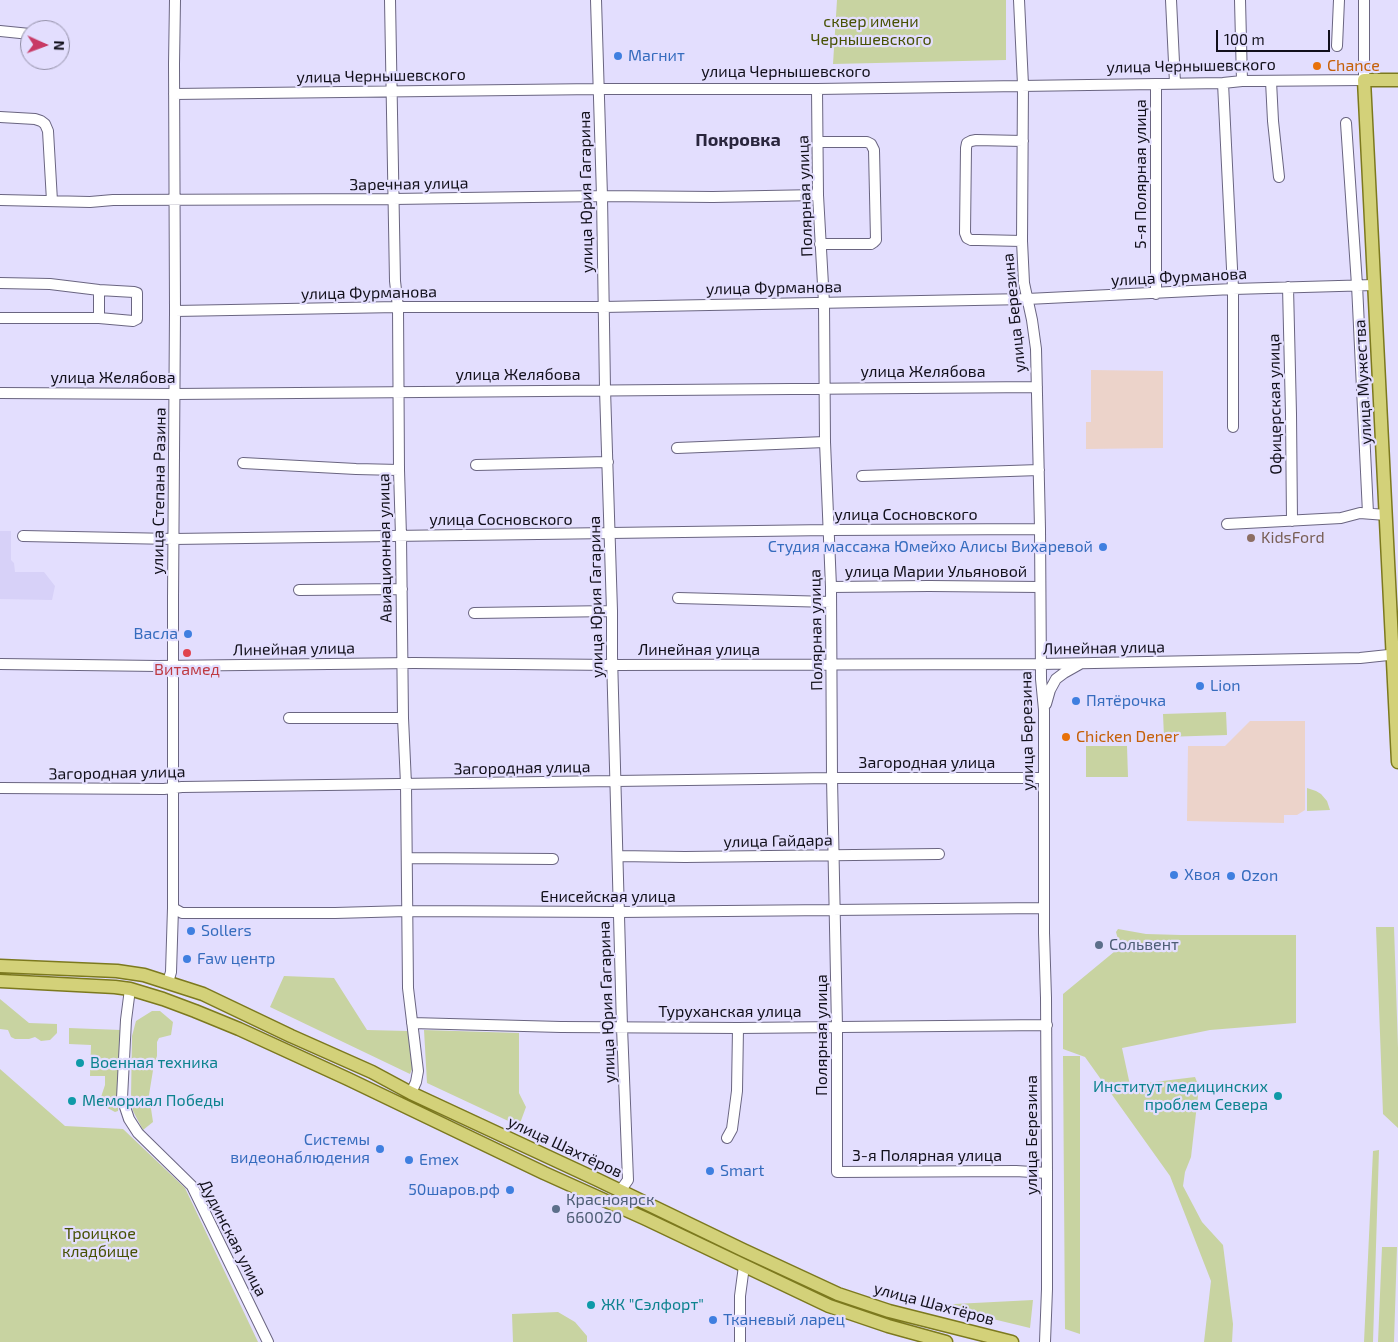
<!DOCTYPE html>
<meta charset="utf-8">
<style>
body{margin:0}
#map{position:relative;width:1398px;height:1342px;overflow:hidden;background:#e3defe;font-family:"Exo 2",sans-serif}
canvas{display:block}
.north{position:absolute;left:20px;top:20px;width:50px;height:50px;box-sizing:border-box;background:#e3defe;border:1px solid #8f8ca3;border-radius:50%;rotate:92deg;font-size:14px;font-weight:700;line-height:20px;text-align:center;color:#12101b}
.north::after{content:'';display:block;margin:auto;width:18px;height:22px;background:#c83a65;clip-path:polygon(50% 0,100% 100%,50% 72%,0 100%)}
.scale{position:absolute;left:1216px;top:30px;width:114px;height:22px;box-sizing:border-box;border:2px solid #12101b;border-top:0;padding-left:6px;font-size:15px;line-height:18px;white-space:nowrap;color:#12101b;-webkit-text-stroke:4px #e3defe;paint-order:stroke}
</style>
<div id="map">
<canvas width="1398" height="1342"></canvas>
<div class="north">N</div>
<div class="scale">100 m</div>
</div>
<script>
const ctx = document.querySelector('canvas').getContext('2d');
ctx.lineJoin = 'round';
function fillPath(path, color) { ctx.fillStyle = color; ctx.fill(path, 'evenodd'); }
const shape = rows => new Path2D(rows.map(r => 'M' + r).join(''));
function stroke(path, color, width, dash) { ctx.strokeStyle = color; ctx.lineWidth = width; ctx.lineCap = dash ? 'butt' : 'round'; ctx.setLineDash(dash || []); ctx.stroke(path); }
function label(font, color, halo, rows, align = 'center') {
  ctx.font = font + ' "Exo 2",sans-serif'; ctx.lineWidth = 4.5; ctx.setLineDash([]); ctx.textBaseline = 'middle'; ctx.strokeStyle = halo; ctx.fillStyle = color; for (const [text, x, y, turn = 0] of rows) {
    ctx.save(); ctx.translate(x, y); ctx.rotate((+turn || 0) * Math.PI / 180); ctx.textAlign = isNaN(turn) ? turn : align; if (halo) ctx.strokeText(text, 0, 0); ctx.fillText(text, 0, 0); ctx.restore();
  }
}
fillPath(shape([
 [0,531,11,531,11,560,14,563,15,572,44,572,55,586,52,600,0,599]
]), '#d7d1f8');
fillPath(shape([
 [1091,370,1163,371,1163,448,1086,449,1086,422,1091,422],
 [1250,721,1305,721,1305,810,1297,815,1284,815,1284,823,1187,821,1188,746,1225,746]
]), '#ecd3ca');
fillPath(shape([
 [837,0,1006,0,1006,60,833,64],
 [1226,712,1227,735,1164,737,1163,714],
 [1086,746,1127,746,1128,777,1086,777],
 [1307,788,1316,791,1321,794,1327,801,1330,810,1307,811],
 [1376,927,1394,927,1398,1048,1398,1128,1383,1114],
 [1118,929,1146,934,1181,935,1296,935,1296,1023,1210,1030,1122,1048,1130,1085,1195,1077,1199,1087,1191,1157,1185,1172,1183,1186,1202,1222,1223,1245,1233,1324,1232,1342,1204,1342,1211,1281,1170,1176,1085,1057,1063,1049,1063,994,1120,947,1116,932],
 [284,976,334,978,367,1030,408,1031,413,1067,410,1074,270,1007],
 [0,999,29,1023,57,1024,57,1033,50,1040,41,1041,35,1037,29,1039,15,1039,11,1037,8,1030,0,1029],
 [152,1011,160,1011,173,1022,171,1035,159,1038,157,1042,157,1056,154,1064,149,1095,153,1122,143,1130,133,1111,131,1098,132,1036,136,1021],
 [69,1028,121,1030,118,1111,115,1112,100,1104,100,1100,105,1085,105,1076,90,1076,91,1045,69,1044],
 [424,1030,519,1033,519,1093,526,1107,519,1126,427,1083],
 [1063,1056,1080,1056,1080,1334,1065,1329],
 [0,1069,65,1126,123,1129,185,1188,258,1342,0,1342],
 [1379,1150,1373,1342,1364,1342,1373,1151],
 [1382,1247,1397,1247,1394,1342,1378,1342],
 [1033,1300,1030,1328,935,1305],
 [558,1312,575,1322,587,1336,587,1342,513,1342,512,1314]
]), '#c8d3a1');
const minor = shape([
 [390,0,395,281,398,307,399,470,401,536,403,718,406,784,408,988,418,1071,416,1082,411,1093],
 [596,0,602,196,605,389,612,611,612,656,622,1027,628,1180,620,1191],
 [1019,0,1023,85,1022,241,1024,283,1032,320,1036,349,1040,529,1041,679,1044,710,1044,933,1046,998,1047,1173,1047,1289,1045,1342],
 [1171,0,1175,83],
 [1240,0,1242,81],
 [0,31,30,34],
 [1337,46,1339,0],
 [1271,81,1273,121,1279,177],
 [1223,83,1233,289,1233,427],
 [817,89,818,195,824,303,825,442,831,587,832,778,837,1027,837,1172,1016,1171,1047,1173],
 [174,94,598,89,817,89,1156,84,1223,83,1242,81,1364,80,1364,0],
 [0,117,35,119,41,121,45,124,48,131,52,201],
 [1346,123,1357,285,1368,513],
 [818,142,867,142,871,144,874,150,876,240,874,242,871,244,820,244],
 [0,200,90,202,113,200,393,199,602,196,713,197,818,195],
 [1022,241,978,240,971,240,967,238,965,233,966,148,967,143,971,141,976,140,1023,141],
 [0,283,50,284,99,290,134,292,137,293,137,319,133,321,99,318,0,318],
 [1288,287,1291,414,1292,521],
 [1156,294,1156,84],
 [175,311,398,307,603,307,1027,299,1233,289,1374,285],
 [99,318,99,290],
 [0,393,175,394,1037,387],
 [677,448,825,442],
 [243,463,356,469,399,470],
 [476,465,608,462],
 [862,476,1039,470],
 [1227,524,1341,518,1360,513,1386,515],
 [23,536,173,539,829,530,1040,529],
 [831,587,929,586,1040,587],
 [299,590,402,589],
 [678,598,831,602],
 [474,613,612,611],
 [0,664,158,666,414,663,612,665,1041,664,1360,658,1398,654],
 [1046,704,1050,690,1056,679,1064,673,1080,664],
 [289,718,403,718],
 [0,788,164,789,182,787,832,778,1044,778],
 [618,856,685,857,939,854],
 [407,858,553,859],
 [173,908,182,913,335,913,407,911,619,912,1044,908],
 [168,982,171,972,173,908,173,599,175,311,174,64,175,0],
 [130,989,126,1020,122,1098,129,1119,138,1133,192,1186,268,1342],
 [412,1023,561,1027,738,1028,1047,1025],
 [727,1138,732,1129,737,1091,738,1028],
 [740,1342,740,1296,744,1266]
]);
const major = shape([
 [1398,80,1364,80,1398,762],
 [0,966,117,971,144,975,203,994,291,1036,372,1072,411,1093,598,1180,743,1250,838,1294,889,1311,1012,1342],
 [0,981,115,987,130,989,163,999,195,1011,239,1029,348,1079,544,1173,646,1219,829,1306,888,1326,946,1342]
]);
stroke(minor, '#6a6581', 12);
stroke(major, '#7c791e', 15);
stroke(minor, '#fff', 10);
stroke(major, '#d3d179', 12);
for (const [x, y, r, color] of [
 [618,56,5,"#3f7fe0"],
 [1317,66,5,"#e8710a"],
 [1251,538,5,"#8d6e63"],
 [1103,547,5,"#3f7fe0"],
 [188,634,5,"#3f7fe0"],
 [187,653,5,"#e0444e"],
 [1200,686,5,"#3f7fe0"],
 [1076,701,5,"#3f7fe0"],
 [1066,737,5,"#e8710a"],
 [1174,875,5,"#3f7fe0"],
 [1231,876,5,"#3f7fe0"],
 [191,931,5,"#3f7fe0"],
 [1099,945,5,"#5c6f8a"],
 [187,959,5,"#3f7fe0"],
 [80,1063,5,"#0f9aa8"],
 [1278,1096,5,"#0f9aa8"],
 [72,1101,5,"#0f9aa8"],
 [380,1149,5,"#3f7fe0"],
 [409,1160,5,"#3f7fe0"],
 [710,1171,5,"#3f7fe0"],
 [510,1190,5,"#3f7fe0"],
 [556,1209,5,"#5c6f8a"],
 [591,1305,5,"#0f9aa8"],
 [713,1320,5,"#3f7fe0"]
]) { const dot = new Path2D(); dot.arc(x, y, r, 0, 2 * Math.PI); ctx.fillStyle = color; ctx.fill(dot); stroke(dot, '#e3defe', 2); }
label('16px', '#475103', '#e3defe', [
 ["сквер имени",871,22],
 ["Чернышевского",871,40],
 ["Троицкое",100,1234],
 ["кладбище",100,1252]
]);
label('16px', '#366cbe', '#e3defe', [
 ["Магнит",628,56],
 ["Студия массажа Юмейхо Алисы Вихаревой",1093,547,"right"],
 ["Васла",178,634,"right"],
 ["Lion",1210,686],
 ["Пятёрочка",1086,701],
 ["Хвоя",1184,875],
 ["Ozon",1241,876],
 ["Sollers",201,931],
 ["Faw центр",197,959],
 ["Системы",370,1140,"right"],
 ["видеонаблюдения",370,1158,"right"],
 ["Emex",419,1160],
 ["Smart",720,1171],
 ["50шаров.рф",500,1190,"right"],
 ["Тканевый ларец",723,1320]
], 'left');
label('16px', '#12101b', '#e3defe', [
 ["улица Чернышевского",1191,66,-1],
 ["улица Чернышевского",786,72],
 ["улица Чернышевского",381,76,-1],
 ["5-я Полярная улица",1141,174,-90],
 ["Заречная улица",409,184,-1],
 ["улица Юрия Гагарина",586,192,-91],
 ["Полярная улица",805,196,-92],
 ["улица Фурманова",1179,277,-3],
 ["улица Фурманова",774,288,-1],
 ["улица Фурманова",369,293,-1],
 ["улица Березина",1014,313,-96],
 ["улица Желябова",923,372],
 ["улица Желябова",518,375],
 ["улица Желябова",113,378],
 ["улица Мужества",1363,382,-93],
 ["Офицерская улица",1275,404,-91],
 ["улица Степана Разина",159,491,-89],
 ["улица Сосновского",906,515],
 ["улица Сосновского",501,520],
 ["Авиационная улица",385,548,-91],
 ["улица Марии Ульяновой",936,572],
 ["улица Юрия Гагарина",596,597,-91],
 ["Полярная улица",816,630,-91],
 ["Линейная улица",1104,648,-1],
 ["Линейная улица",294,649,-1],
 ["Линейная улица",699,650],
 ["улица Березина",1027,731,-91],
 ["Загородная улица",927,763],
 ["Загородная улица",522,768,-1],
 ["Загородная улица",117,773,-1],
 ["улица Гайдара",778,841,-1],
 ["Енисейская улица",608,897],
 ["улица Юрия Гагарина",607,1002,-92],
 ["Туруханская улица",730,1012],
 ["Полярная улица",822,1035,-90],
 ["улица Березина",1032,1135,-90],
 ["улица Шахтёров",565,1147,25],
 ["3-я Полярная улица",927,1156],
 ["Дудинская улица",233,1238,63],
 ["улица Шахтёров",934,1304,15]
]);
label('16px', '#c56008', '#e3defe', [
 ["Chance",1327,66],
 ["Chicken Dener",1076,737]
], 'left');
label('16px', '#785e54', '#e3defe', [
 ["KidsFord",1261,538]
], 'left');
label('16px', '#be3a42', '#e3defe', [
 ["Витамед",187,670]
]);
label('16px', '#4e5e75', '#e3defe', [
 ["Сольвент",1109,945],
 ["Красноярск",566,1200],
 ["660020",566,1218]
], 'left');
label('16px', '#0d838f', '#e3defe', [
 ["Военная техника",90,1063],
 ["Институт медицинских",1268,1087,"right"],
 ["проблем Севера",1268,1105,"right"],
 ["Мемориал Победы",82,1101],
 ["ЖК \"Сэлфорт\"",601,1305]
], 'left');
label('bold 18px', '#29253d', '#e3defe', [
 ["Покровка",738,140]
]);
</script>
